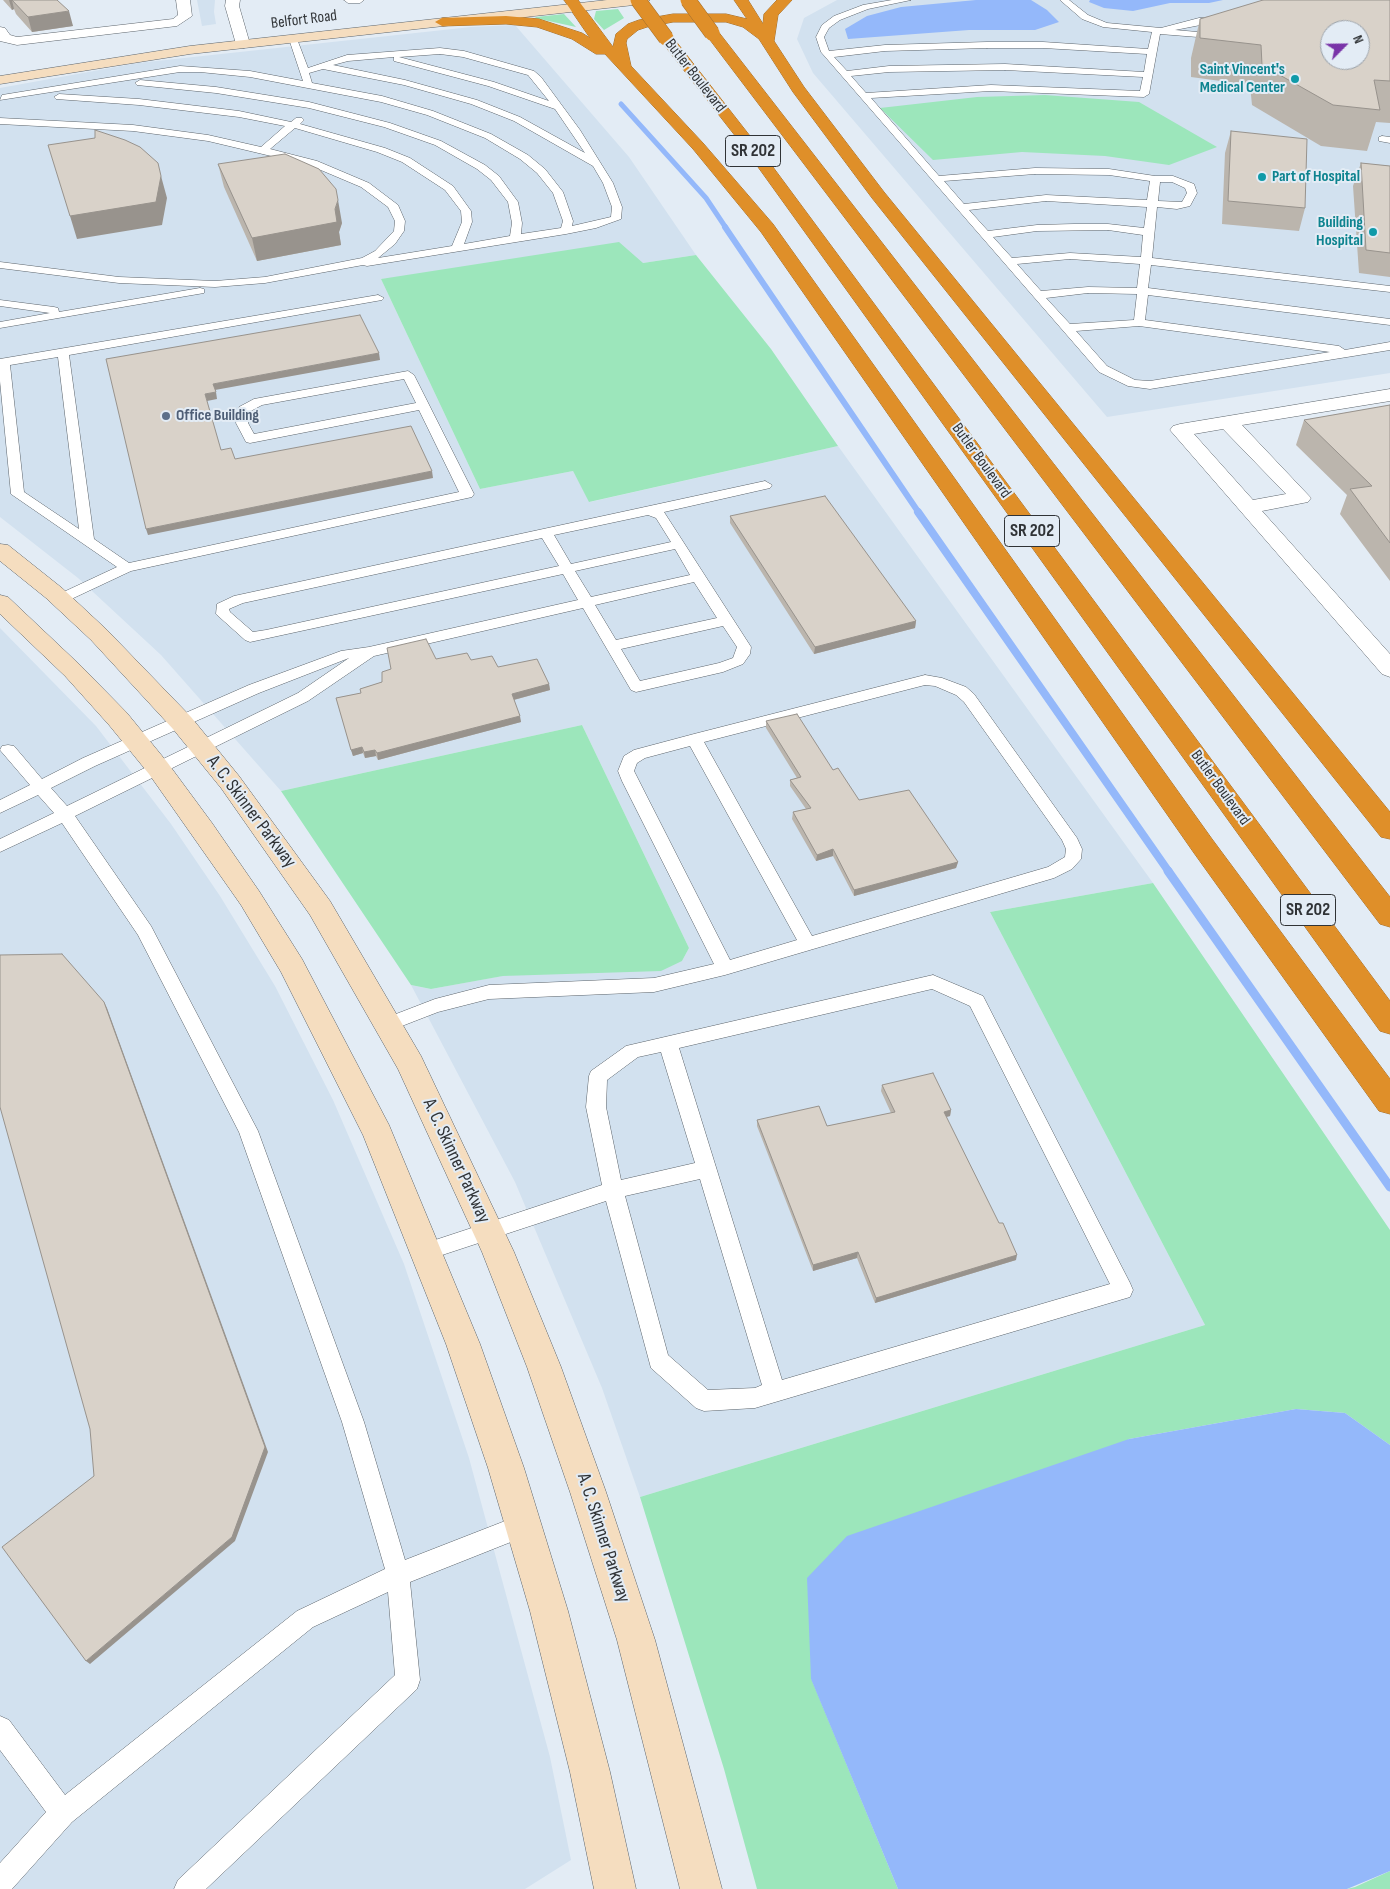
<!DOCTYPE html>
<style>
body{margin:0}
#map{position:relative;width:1390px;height:1889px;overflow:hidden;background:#e3ecf5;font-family:"Sofia Sans Condensed",sans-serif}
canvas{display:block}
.north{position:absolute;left:1320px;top:20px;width:50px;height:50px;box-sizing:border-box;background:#e3ecf5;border:1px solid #9ba2a9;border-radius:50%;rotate:67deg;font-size:14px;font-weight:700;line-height:20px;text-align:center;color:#303336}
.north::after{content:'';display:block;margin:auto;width:18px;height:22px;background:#7934a8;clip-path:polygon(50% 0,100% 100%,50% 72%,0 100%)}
</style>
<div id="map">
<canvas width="1390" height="1889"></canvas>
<div class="north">N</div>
</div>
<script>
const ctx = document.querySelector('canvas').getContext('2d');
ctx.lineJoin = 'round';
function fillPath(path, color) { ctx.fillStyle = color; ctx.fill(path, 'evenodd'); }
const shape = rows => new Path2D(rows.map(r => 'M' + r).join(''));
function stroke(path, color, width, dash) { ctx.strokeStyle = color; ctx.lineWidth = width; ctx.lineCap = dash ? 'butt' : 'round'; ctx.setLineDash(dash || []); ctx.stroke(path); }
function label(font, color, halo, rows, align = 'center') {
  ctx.font = font + ' "Sofia Sans Condensed",sans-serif'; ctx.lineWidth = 4; ctx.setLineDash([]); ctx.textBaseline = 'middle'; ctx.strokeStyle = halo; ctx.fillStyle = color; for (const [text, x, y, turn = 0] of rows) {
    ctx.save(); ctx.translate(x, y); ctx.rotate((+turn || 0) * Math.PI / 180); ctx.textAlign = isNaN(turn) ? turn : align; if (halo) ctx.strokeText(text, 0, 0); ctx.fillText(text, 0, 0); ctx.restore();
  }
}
fillPath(shape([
 [197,0,215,0,214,12,216,24,202,26],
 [837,0,1390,0,1390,373,1107,417,813,73,797,39,804,18],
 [1330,30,1360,30,1360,60,1330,60],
 [515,25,629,157,696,255,643,263,381,279,480,489,573,471,590,502,838,446,1153,883,990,912,1205,1325,640,1497,602,1388,515,1182,411,985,431,989,502,976,682,961,689,948,582,725,281,791,161,655,78,578,0,517,0,88,138,63,471,27],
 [0,628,96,726,171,824,220,896,275,986,333,1100,404,1264,469,1458,550,1757,571,1860,525,1889,0,1889]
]), '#d2e1ef');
fillPath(shape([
 [618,9,624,18,604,30,594,19,596,11],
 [564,14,576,27,535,18,536,17],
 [1045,95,1139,102,1217,147,1169,165,1105,156,1022,152,933,160,880,108,977,97],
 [619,242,643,263,696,255,771,349,838,446,589,502,573,471,480,489,381,279],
 [582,725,689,948,682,961,661,971,503,976,431,989,411,985,281,791],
 [1153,883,1390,1230,1390,1445,1345,1413,1296,1409,1129,1439,811,1678,898,1889,757,1889,724,1769,640,1497,1205,1325,990,912],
 [1390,1871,1390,1889,1347,1889,1355,1887]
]), '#9ce6bb');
fillPath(shape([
 [976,0,1031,0,1047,10,1059,22,1035,30,969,30,848,39,845,29,867,16,901,7],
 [1090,0,1223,0,1209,3,1170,3,1133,11,1104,8,1089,2],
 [1296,1409,1345,1413,1390,1445,1390,1871,1347,1889,898,1889,811,1679,807,1578,847,1536,1129,1439]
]), '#94b8fa');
stroke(shape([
 [621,104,706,198,726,228]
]), '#94b8fa', 5);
stroke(shape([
 [725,227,919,513]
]), '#94b8fa', 6);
stroke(shape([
 [918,512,1169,872]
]), '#94b8fa', 8);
stroke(shape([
 [1168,871,1390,1187]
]), '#94b8fa', 9);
const service = shape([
 [344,0,364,0,360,3,348,3,344,0],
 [892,0,911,0,868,9,840,20,829,28,824,37,829,51,885,45,987,42,1043,42,1148,49,1152,32,1103,27,1082,19,1060,0,1069,0,1088,15,1107,23,1161,28,1199,18,1226,16,1226,20,1175,30,1220,34,1223,35,1223,39,1160,34,1149,94,1144,97,991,91,871,98,939,176,1035,168,1109,169,1155,176,1173,176,1194,184,1197,193,1190,206,1177,209,1157,207,1152,258,1390,286,1390,292,1151,265,1148,288,1390,319,1390,325,1148,295,1145,320,1339,346,1345,350,1390,342,1390,350,1150,389,1128,386,1099,372,821,52,816,37,822,25,834,16,863,5,892,0],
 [987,48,1043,48,1147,54,1144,72,1005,64,889,66,847,71,834,57,885,51,987,48],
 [1005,70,1143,77,1140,91,991,85,866,93,851,76,889,72,1005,70],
 [1035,174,1109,175,1150,181,1147,200,1046,195,964,204,944,181,1035,174],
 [1160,182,1172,182,1185,188,1187,193,1182,202,1158,201,1160,182],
 [1046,201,1147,207,1144,228,1108,224,1074,224,1037,225,988,231,969,210,1046,201],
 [1108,230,1143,235,1141,257,1070,253,1012,258,993,237,1037,231,1108,230],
 [1070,259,1140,264,1137,288,1088,287,1041,291,1017,264,1070,259],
 [1088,293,1137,294,1134,320,1070,324,1046,298,1088,293],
 [1139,326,1330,352,1150,381,1135,380,1107,366,1076,331,1139,326],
 [293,36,297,39,308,68,347,55,440,48,464,51,534,71,541,77,580,130,613,183,622,207,621,219,596,228,566,234,367,266,363,265,265,283,215,287,119,283,0,268,0,262,119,277,215,281,265,277,362,258,375,251,394,231,395,221,388,207,361,187,309,165,208,141,133,131,0,124,0,118,133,125,208,135,261,147,285,126,239,117,139,105,56,99,54,97,59,94,139,99,239,111,291,122,296,118,302,118,304,120,300,124,385,148,410,158,453,186,471,211,472,222,464,244,510,236,512,223,508,202,491,180,477,169,435,145,384,127,309,108,216,93,137,85,135,83,140,80,216,87,309,102,390,123,441,141,485,165,499,176,518,202,522,223,521,234,561,228,563,221,553,193,537,173,520,159,485,138,427,115,381,102,250,77,200,72,180,72,0,100,2,95,180,66,250,71,303,81,289,39,293,36],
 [440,54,463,57,528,75,549,101,494,82,399,57,440,54],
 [394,57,394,61,488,86,555,109,585,153,520,117,477,100,405,80,333,65,348,61,394,57],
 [323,69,404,85,471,104,514,121,593,166,603,183,612,207,611,217,572,226,573,221,563,192,545,169,528,155,491,134,433,111,382,96,312,83,309,73,323,69],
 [295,128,377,152,402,162,445,190,461,211,462,222,452,246,378,258,395,244,404,231,405,221,398,205,369,183,317,161,270,149,295,128],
 [1382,136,1390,137,1390,143,1379,141,1379,137,1382,136],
 [200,288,204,289,204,293,0,328,0,322,50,313,0,306,0,300,54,307,58,308,59,312,200,288],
 [378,295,384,298,382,300,69,355,94,539,129,563,459,492,419,410,250,443,246,442,236,423,239,407,254,399,408,371,414,375,474,494,472,497,131,571,65,602,55,602,53,599,55,596,117,567,11,494,0,381,0,359,378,295],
 [58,357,79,529,24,492,10,365,58,357],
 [404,379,416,403,254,434,248,423,249,412,262,405,404,379],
 [765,481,772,485,770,488,664,512,751,647,750,654,743,664,723,672,636,692,631,690,583,608,374,656,308,701,75,816,151,926,258,1131,364,1422,405,1560,523,1514,531,1518,535,1526,531,1534,410,1582,420,1680,417,1689,206,1889,174,1889,178,1880,395,1675,388,1592,313,1627,72,1822,12,1889,0,1889,0,1863,46,1812,0,1750,0,1716,9,1720,65,1795,297,1611,385,1569,342,1422,239,1132,138,935,62,823,0,852,0,839,54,813,38,795,0,813,0,800,30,785,0,750,2,746,8,745,14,746,42,779,83,758,249,685,341,651,369,647,578,600,563,574,250,642,245,640,216,614,217,604,234,596,765,481],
 [648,515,656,518,671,542,571,564,554,535,648,515],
 [542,538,559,566,266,630,253,632,230,612,229,609,243,603,542,538],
 [675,549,690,575,591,597,575,571,675,549],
 [694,582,717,618,616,640,595,605,694,582],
 [723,626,737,647,733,658,719,663,640,681,621,649,723,626],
 [349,658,298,693,67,806,51,788,95,766,259,693,349,658],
 [925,675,942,678,966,687,974,694,1077,838,1082,849,1081,859,1072,869,1054,878,725,975,654,992,489,999,438,1012,389,1031,383,1029,380,1024,383,1019,435,999,489,985,654,978,714,964,622,781,618,771,624,756,634,750,694,734,925,675],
 [925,685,935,686,956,695,964,702,1062,840,1066,849,1065,857,1048,867,812,936,704,742,925,685],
 [690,746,797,940,730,960,634,771,637,763,645,758,690,746],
 [933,975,983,996,1130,1283,1133,1290,1130,1297,755,1408,704,1411,696,1408,651,1368,606,1201,427,1260,420,1257,417,1251,420,1245,602,1185,586,1107,589,1076,591,1071,626,1046,933,975],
 [932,989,970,1006,1110,1284,782,1380,679,1048,932,989],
 [661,1052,695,1163,621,1180,606,1107,607,1080,638,1057,661,1052],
 [700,1179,762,1385,755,1388,708,1390,668,1355,625,1196,700,1179]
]);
const minor = shape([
 [176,0,190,0,192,16,177,26,17,45,0,41,0,27,5,28,10,35,17,37,173,19,178,15,176,0],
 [226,0,240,0,239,6,250,44,248,47,243,48,236,44,225,6,226,0],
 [1390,389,1390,401,1242,425,1311,498,1308,502,1262,511,1390,654,1390,677,1382,674,1170,430,1173,426,1180,424,1390,389],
 [1223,429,1286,494,1253,500,1194,434,1223,429]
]);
const secondary = shape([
 [607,0,650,0,643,4,190,54,0,84,0,76,190,46,607,0],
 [0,544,8,545,62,588,107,630,191,717,239,776,330,901,421,1056,514,1252,561,1367,606,1492,655,1640,722,1889,680,1889,617,1640,570,1492,527,1367,482,1252,398,1069,310,915,221,788,173,729,91,640,46,598,0,561,0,544],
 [0,595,8,597,81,666,127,713,167,762,212,823,259,891,302,959,389,1125,480,1344,524,1468,568,1611,610,1772,636,1889,594,1889,570,1772,530,1611,488,1468,446,1344,363,1135,281,972,241,905,149,774,109,725,65,676,0,614,0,595]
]);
const motorway = shape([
 [564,0,578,0,613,47,616,34,628,24,639,20,673,14,726,14,747,19,734,0,748,0,763,24,764,14,777,0,792,0,778,15,774,41,804,87,884,192,1390,812,1390,839,1381,837,872,198,793,92,759,39,743,27,726,22,673,22,647,27,638,30,627,39,626,43,631,66,703,143,773,224,1212,839,1390,1079,1390,1114,1379,1111,1194,853,761,232,693,149,605,54,596,54,572,39,537,27,506,24,442,26,435,22,442,18,506,16,539,19,582,33,590,38,564,0],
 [712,29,717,30,1390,897,1390,927,1380,924,707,36,705,33,712,29],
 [666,34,671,35,750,136,1390,1001,1390,1034,1380,1031,740,142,661,41,659,38,666,34]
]);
stroke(service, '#5d656c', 1);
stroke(minor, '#5d656c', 1);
stroke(secondary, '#5d656c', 1);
stroke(motorway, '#a26f2e', 1);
fillPath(service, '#fff');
fillPath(minor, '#fff');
fillPath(secondary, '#f5ddbf');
fillPath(motorway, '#df8f29');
const motorwayBridge = shape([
 [638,0,666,38],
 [688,0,712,33]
]);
stroke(motorwayBridge, '#a26f2e', 16, []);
stroke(motorwayBridge, '#df8f29', 15);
fillPath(shape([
 [3,0,57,0,73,26,32,32,16,14,14,9,12,10],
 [1390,0,1390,123,1376,122,1367,151,1321,146,1252,105,1250,85,1191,77,1191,58,1200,19],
 [1231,131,1305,208,1299,231,1222,224,1225,153],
 [1361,163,1390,166,1390,277,1359,273,1353,186],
 [218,164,342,223,339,232,341,245,257,261,224,187],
 [1390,405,1390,581,1340,514,1347,495,1296,445,1304,420],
 [730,516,916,621,915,628,814,654,730,523],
 [436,659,498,667,549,684,550,690,514,700,521,722,378,760,376,756,365,758,363,753,353,756,336,698,361,693,360,689,382,682],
 [766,721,833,770,859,800,958,862,956,868,854,896,833,856,816,861,792,819,793,812,806,809,790,786,790,780,797,778,766,728],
 [882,1085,951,1110,950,1116,946,1117,1016,1260,875,1303,857,1258,813,1271,757,1126,757,1120,827,1126,891,1113,881,1091]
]), '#bbb5ad');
fillPath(shape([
 [9,0,12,0,14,9,12,10],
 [69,11,73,26,32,32,28,17],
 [161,176,167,198,162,225,77,239,70,216],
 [338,200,342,223,339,232,341,245,257,261,252,238,335,209],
 [379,353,380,360,215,390,213,384],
 [216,392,217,399,207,401,205,394],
 [432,471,433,478,148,535,146,529],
 [916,621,915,628,814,654,815,647],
 [549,684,550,690,513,700,512,694],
 [520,716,521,722,378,760,377,753],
 [362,747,363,753,353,756,351,750],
 [375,750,376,756,365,758,364,752],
 [833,849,833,856,816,861,817,855],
 [958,862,956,868,854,896,854,890],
 [104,1002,107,1008,268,1452,235,1541,90,1664,86,1661,232,1537],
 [951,1110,950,1116,942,1118,944,1112],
 [858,1252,857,1258,813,1271,813,1265],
 [1017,1255,1016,1260,875,1303,876,1298]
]), '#98938d');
const building = shape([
 [12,0,57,0,69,11,28,17,12,0],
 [1263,0,1390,0,1390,81,1374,80,1380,110,1333,105,1262,65,1261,45,1200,38,1200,19,1263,0],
 [1330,30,1360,30,1360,60,1330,60,1330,30],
 [95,130,125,140,140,147,158,163,161,176,156,202,70,216,48,145,95,138,95,130],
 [1231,131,1307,139,1305,208,1228,201,1231,131],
 [285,154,319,169,336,189,338,200,335,209,337,222,252,238,218,164,285,154],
 [1361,163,1390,166,1390,253,1366,250,1361,163],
 [360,315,379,353,213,384,216,392,205,394,221,450,231,448,235,459,411,426,432,471,146,529,106,359,360,315],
 [1390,405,1390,543,1350,489,1372,486,1304,420,1390,405],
 [825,496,916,621,815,647,730,516,825,496],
 [426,639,436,659,467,653,471,660,492,656,498,667,537,659,549,684,512,694,520,716,377,753,375,750,364,752,362,747,351,750,336,698,361,693,360,689,382,682,382,672,391,669,387,648,426,639],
 [797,714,833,770,838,768,859,800,909,790,958,862,854,890,833,849,817,855,793,812,811,808,790,780,801,777,766,721,797,714],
 [62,954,104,1002,265,1447,232,1537,86,1661,2,1547,94,1476,90,1429,0,1107,0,955,62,954],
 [933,1073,951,1110,944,1112,999,1223,1003,1223,1017,1255,876,1298,858,1252,813,1265,757,1120,819,1106,827,1126,895,1112,882,1085,933,1073]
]);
fillPath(building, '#d9d2c9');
stroke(building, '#98938d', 1);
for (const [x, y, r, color] of [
 [1295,79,5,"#0f9aa8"],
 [1262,177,5,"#0f9aa8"],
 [1373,232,5,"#0f9aa8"],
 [166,416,5,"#5c6f8a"]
]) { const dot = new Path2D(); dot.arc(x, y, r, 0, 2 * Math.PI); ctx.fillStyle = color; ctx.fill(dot); stroke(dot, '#e3ecf5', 2); }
label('16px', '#303336', '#e3ecf5', [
 ["Belfort Road",304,20,-7],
 ["Butler Boulevard",695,76,52],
 ["Butler Boulevard",981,461,54],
 ["Butler Boulevard",1220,788,54]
]);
label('bold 16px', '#0d838f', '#e3ecf5', [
 ["Saint Vincent's",1285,70],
 ["Medical Center",1285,88],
 ["Part of Hospital",1272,177,"left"],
 ["Building",1363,223],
 ["Hospital",1363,241]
], 'right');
label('bold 16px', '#4e5e75', '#e3ecf5', [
 ["Office Building",176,416]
], 'left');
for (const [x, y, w] of [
 [753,151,55],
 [1032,531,55],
 [1308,910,55]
]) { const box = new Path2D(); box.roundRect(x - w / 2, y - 15.5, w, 31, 4); ctx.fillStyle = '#e3ecf5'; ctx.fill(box); stroke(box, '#303336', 1); }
label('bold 18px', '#303336', null, [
 ["SR 202",753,151],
 ["SR 202",1032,531],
 ["SR 202",1308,910]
]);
label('19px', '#303336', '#e3ecf5', [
 ["A. C. Skinner Parkway",251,812,53],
 ["A. C. Skinner Parkway",456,1161,65],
 ["A. C. Skinner Parkway",603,1538,72]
]);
</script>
